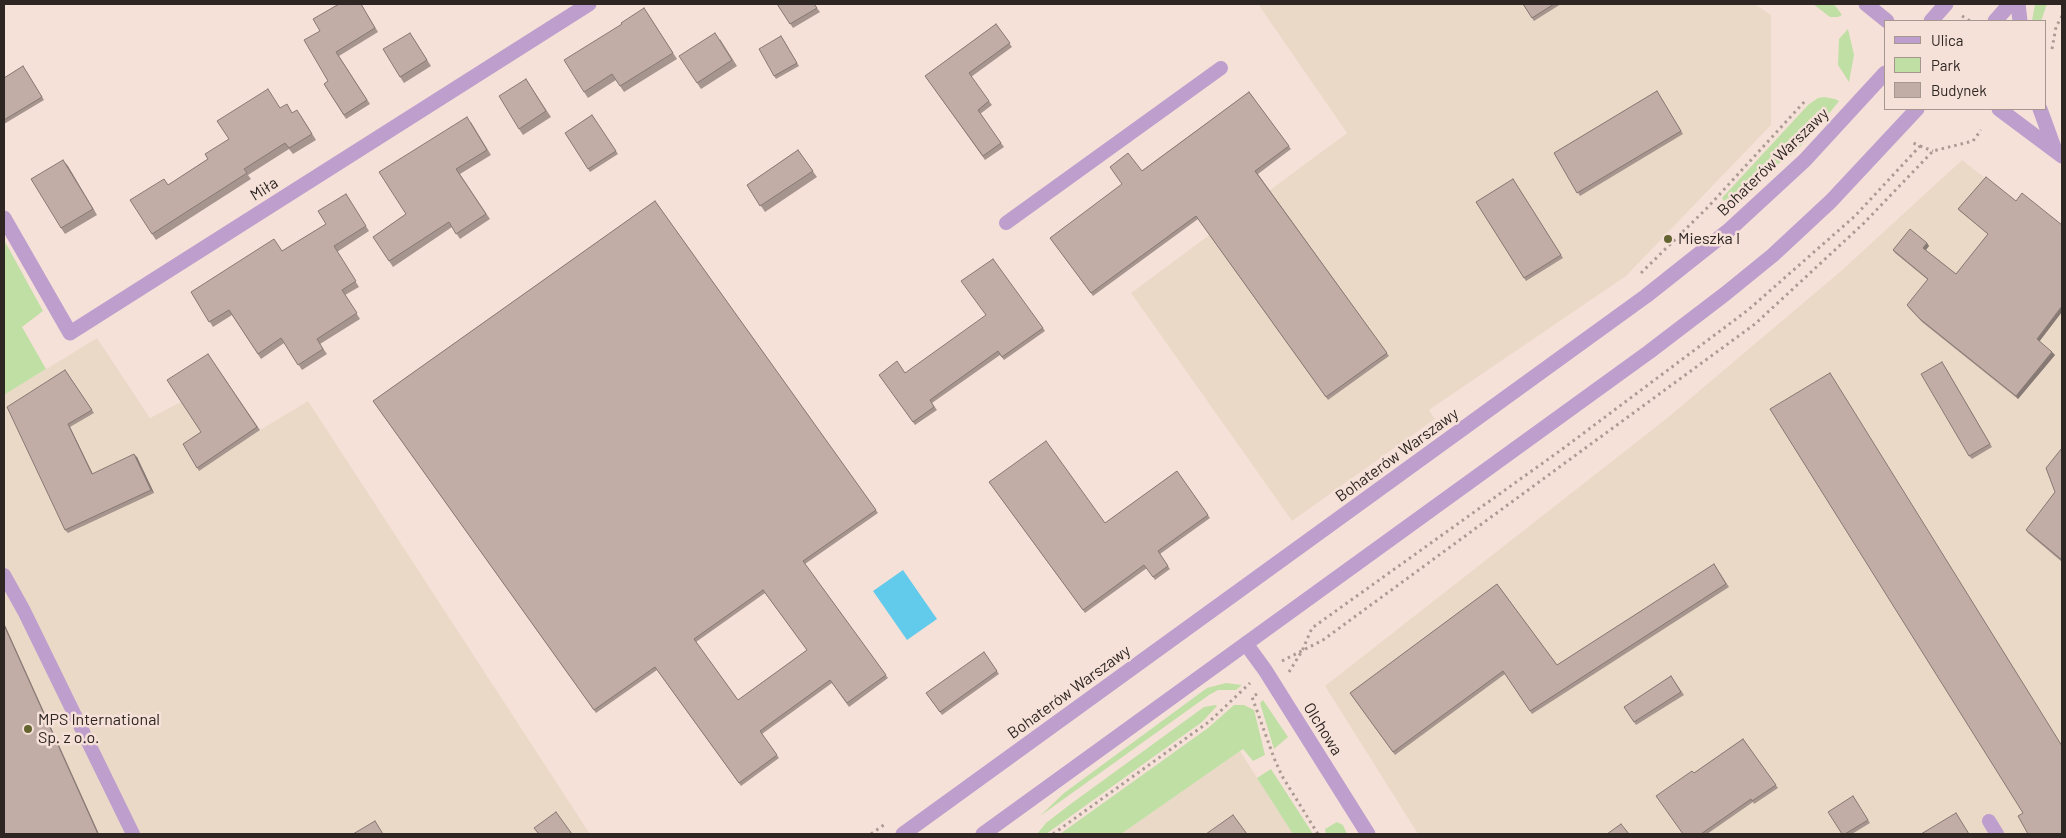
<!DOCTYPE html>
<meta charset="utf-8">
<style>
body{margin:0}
#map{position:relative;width:2066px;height:838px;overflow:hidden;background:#f6e1d9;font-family:Barlow,sans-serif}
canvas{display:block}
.frame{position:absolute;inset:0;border:5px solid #2e2623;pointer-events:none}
.legend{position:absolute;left:1884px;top:20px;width:162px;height:90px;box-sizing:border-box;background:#f6e1d9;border:1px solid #a69690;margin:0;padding:6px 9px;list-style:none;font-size:15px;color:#2e2623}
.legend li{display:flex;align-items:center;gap:10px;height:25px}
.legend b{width:25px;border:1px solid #a69690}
</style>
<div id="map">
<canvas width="2066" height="838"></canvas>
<div class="frame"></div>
<ul class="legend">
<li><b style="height:6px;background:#bd9ecd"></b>Ulica</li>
<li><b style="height:14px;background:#bfdfa5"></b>Park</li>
<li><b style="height:14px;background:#c1ada5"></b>Budynek</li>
</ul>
</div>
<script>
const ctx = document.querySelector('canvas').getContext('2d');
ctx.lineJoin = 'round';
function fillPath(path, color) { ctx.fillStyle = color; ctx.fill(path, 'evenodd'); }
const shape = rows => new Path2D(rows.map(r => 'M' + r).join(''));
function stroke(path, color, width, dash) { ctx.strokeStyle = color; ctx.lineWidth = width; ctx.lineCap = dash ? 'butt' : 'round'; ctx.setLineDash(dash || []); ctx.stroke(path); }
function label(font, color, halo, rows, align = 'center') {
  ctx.font = font + ' Barlow,sans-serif'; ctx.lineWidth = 5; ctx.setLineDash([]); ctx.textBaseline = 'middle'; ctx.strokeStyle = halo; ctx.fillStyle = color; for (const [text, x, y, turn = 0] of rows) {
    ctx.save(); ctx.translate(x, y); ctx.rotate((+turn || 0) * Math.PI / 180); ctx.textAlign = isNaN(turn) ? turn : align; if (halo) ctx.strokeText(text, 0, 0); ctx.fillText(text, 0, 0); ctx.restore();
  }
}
fillPath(shape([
 [1258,4,1755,4,1771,15,1771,125,1626,276,1429,410,1435,419,1292,521,1131,293,1347,133],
 [1962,160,2017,203,2062,225,2062,834,1418,834,1325,686,1666,419,1841,271],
 [97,338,150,418,225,379,260,430,308,401,590,834,4,834,4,395],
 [1240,751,1293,834,1121,834]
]), '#ebd9c8');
fillPath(shape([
 [1813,4,1834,4,1842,15,1838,17,1830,17],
 [2035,4,2047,4,2041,21,2032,21],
 [1848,29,1854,55,1849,82,1838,65,1839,39],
 [1824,97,1835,99,1839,101,1816,130,1794,153,1724,201,1722,198,1808,105,1818,98],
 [4,240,43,311,22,327,46,369,4,395],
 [1226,683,1242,685,1236,690,1218,690,1209,695,1040,816,1064,793,1207,688],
 [1263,700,1288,737,1274,749,1260,703],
 [1215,705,1217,706,1202,722,1046,834,1037,834,1046,823,1072,803,1204,707],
 [1234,705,1244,705,1254,710,1265,755,1253,761,1243,749,1121,834,1060,834,1208,728],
 [1271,769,1313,834,1293,834,1257,778],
 [1337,822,1343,825,1347,834,1326,834,1325,829]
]), '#bfdfa5');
fillPath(shape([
 [903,570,937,619,907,640,873,591]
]), '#62caea');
stroke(shape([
 [1962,16,1970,21],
 [2052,49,2056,27,2062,16],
 [1920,146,1933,151],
 [1641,273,1708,207,1805,101],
 [1282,661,1323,640,1755,324,1864,223,1933,151,1973,141,1981,130],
 [1289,672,1302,651,1312,628,1561,450,1748,310,1855,216,1920,146,1913,143],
 [1257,694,1252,697,1274,758,1282,776,1318,834],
 [871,834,885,824],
 [1053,834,1210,721,1250,683]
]), '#ab9b94', 3, [2.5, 4]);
stroke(shape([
 [1006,223,1221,68],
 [4,575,24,611,133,834],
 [1989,821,1997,834]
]), '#bd9ecd', 14);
stroke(shape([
 [4,218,70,333,589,4],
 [1246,644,1265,670,1368,834]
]), '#bd9ecd', 15);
stroke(shape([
 [1866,4,1887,21],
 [2018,4,2020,21],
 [1931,21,1946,4],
 [1995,21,2010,4],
 [1999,109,2062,156],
 [2040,109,2055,150],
 [903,834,1646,296,1728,231,1805,160,1885,73],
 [983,834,1649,352,1725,294,1773,255,1831,201,1917,109]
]), '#bd9ecd', 15);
fillPath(shape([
 [361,4,378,32,339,56,370,104,346,119,324,84,328,81,320,31,350,5],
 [777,4,814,4,820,12,793,28],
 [1523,4,1561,4,1534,21],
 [648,14,677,59,624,92,616,80,588,98,584,92,622,24],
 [996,24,1012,47,971,77,992,105,980,114,1004,147,985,160,925,76],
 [414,39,431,66,404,83,400,77],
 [720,39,737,66,701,89,697,83],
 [783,39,799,66,776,79,774,76],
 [23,66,44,100,4,124,4,78],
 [526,79,551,117,523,135,519,129],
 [1657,91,1683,134,1580,196,1554,153],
 [1249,92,1291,149,1258,174,1389,356,1328,400,1198,219,1093,296,1050,238],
 [280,108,301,116,316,140,293,154,289,149,248,175,251,179,156,240,152,234,168,185,208,159],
 [592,115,618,154,590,172,565,133],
 [471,122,491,155,460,174,490,219,460,239,452,227,393,267,373,237,406,214],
 [798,150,817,177,765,212,747,185],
 [63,160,97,215,65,234,61,228],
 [1986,177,2039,341,2055,355,2018,399,1922,322,1909,308,1907,305,1928,280,1895,253,1893,250,1927,243,1929,246,1926,250,1956,274,1988,234,1961,212,1958,209],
 [1513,179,1563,258,1526,281,1476,202],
 [346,194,369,231,337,252,359,287,345,295,360,319,320,344,327,354,302,370,284,343,261,359,232,315,213,327,191,292,282,251,326,224],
 [655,201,878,513,805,564,888,678,849,707,832,683,762,734,779,758,741,786,657,670,596,713,373,401],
 [765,593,807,650,738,700,696,642],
 [1043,328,1045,331,1004,360,1000,355,932,403,937,410,915,425,879,375,905,373],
 [208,354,260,430,199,471,183,444,201,432],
 [1944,365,1992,447,1972,459,1969,456],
 [65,370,94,413,70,427,93,474,137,457,154,493,68,533,65,530],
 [2062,448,2062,562,2028,533,2026,530,2055,492],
 [1177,471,1210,518,1160,554,1170,569,1155,580,1147,568,1085,613,989,482,1105,523],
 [1714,564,1729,587,1532,714,1505,674,1395,755,1350,693,1497,584,1557,665],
 [984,652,999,674,942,715,926,693],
 [1671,676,1684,695,1636,725,1624,707],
 [1743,739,1778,788,1754,804,1753,802,1707,834,1683,834,1694,773],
 [1853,796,1870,823,1852,834,1842,834]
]), '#a6958e');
fillPath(shape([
 [63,160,68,166,97,215,93,209],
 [1927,243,1929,246,1925,251,1923,248],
 [2062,306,2062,312,2039,342,2037,339],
 [2052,352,2055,355,2018,399,2016,396],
 [68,424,70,427,94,477,92,474],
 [134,454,137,457,154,493,151,490],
 [4,623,99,834,98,834,4,625]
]), '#877974');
const building = shape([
 [339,4,349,4,349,5,351,4,361,4,375,28,336,52,367,100,344,115,324,84,328,81,304,40,320,31,313,19,339,4],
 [777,4,814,4,817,8,790,24,777,4],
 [1523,4,1554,4,1532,18,1523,4],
 [644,8,673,53,620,86,612,74,584,92,564,60,622,24,621,23,644,8],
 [996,24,1010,43,969,73,989,101,978,110,1001,143,983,156,925,76,996,24],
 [410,33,427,60,400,77,383,49,410,33],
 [715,33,732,60,697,83,679,56,715,33],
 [781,36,797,63,774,76,759,49,781,36],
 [23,66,42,97,4,120,4,78,23,66],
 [526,79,546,111,519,129,499,96,526,79],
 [268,89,280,108,287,104,292,113,297,110,312,134,289,148,285,143,244,169,247,173,152,234,130,200,164,179,168,185,208,159,205,154,229,139,217,121,268,89],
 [1657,91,1681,131,1577,193,1554,153,1657,91],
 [1249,92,1289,146,1255,171,1387,353,1326,397,1196,216,1091,293,1050,238,1122,184,1110,167,1128,153,1142,171,1249,92],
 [592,115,616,151,588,169,565,133,592,115],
 [467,117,487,150,456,169,486,214,456,234,449,222,389,261,373,237,406,214,379,172,467,117],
 [798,150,813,171,760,206,747,185,798,150],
 [63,160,93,209,61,228,31,179,63,160],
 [1986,177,2016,201,2022,193,2062,225,2062,306,2037,339,2052,352,2016,396,1920,319,1907,305,1928,279,1893,250,1910,229,1927,243,1923,248,1956,274,1988,234,1958,209,1986,177],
 [1513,179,1561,255,1524,278,1476,202,1513,179],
 [346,194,366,226,334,246,356,281,342,290,357,313,317,339,323,349,298,365,281,338,258,354,229,310,209,322,191,292,274,239,282,251,326,224,318,211,346,194],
 [655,201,876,510,803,561,886,675,847,703,830,680,760,731,777,755,739,783,655,667,594,710,373,401,655,201],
 [763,590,807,650,738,700,694,639,763,590],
 [993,259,1043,328,1002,357,998,351,930,400,934,407,913,422,879,375,897,361,905,373,986,315,961,281,993,259],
 [208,354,257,427,197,468,183,444,201,432,167,380,208,354],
 [1942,362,1990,444,1969,456,1921,374,1942,362],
 [65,370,92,410,68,424,92,474,134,454,151,490,65,530,7,407,65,370],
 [1830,373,2062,746,2062,834,2028,834,2018,816,2023,813,1770,409,1830,373],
 [1046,441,1105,523,1177,471,1208,515,1158,551,1168,566,1153,577,1144,565,1083,610,989,482,1046,441],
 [2062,448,2062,560,2026,530,2055,492,2046,468,2062,448],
 [1714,564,1726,584,1530,711,1503,671,1393,752,1350,693,1497,584,1557,665,1714,564],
 [4,625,98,834,4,834,4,625],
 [984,652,997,671,940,712,926,693,984,652],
 [1671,676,1681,692,1634,722,1624,707,1671,676],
 [1743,739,1776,785,1752,801,1751,799,1701,834,1683,834,1656,796,1692,771,1694,773,1743,739],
 [1853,796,1868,820,1845,834,1842,834,1828,812,1853,796],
 [556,812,572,834,539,834,534,828,556,812],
 [1956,813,1969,834,1921,834,1956,813],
 [1233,815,1247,834,1206,834,1233,815],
 [375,821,383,834,353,834,375,821],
 [1621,824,1629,834,1607,834,1621,824]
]);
fillPath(building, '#c1ada5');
stroke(building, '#877974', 1);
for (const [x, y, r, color] of [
 [1668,239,5,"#646431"],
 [28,729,5,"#646431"]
]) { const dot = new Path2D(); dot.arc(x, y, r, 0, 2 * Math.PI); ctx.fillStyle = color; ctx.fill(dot); stroke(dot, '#f6e1d9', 2); }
label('16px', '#2e2623', '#f6e1d9', [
 ["Bohaterów Warszawy",1773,162,-44],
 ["Miła",264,189,-32],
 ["Bohaterów Warszawy",1397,455,-36],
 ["Bohaterów Warszawy",1069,692,-36],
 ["Olchowa",1323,729,58]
]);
label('16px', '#2e2623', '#f6e1d9', [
 ["Mieszka I",1678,239],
 ["MPS International",38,720],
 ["Sp. z o.o.",38,738]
], 'left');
</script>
